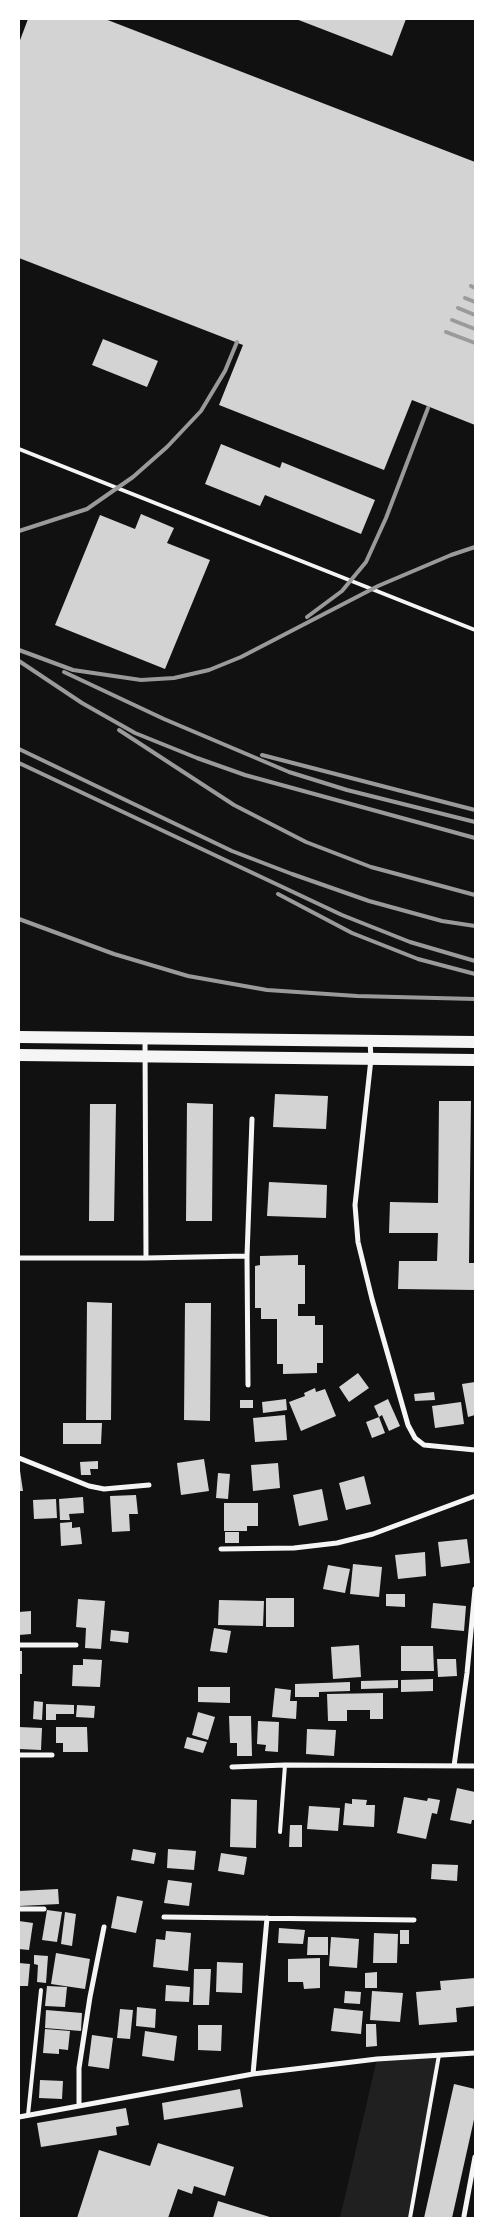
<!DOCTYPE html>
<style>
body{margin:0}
#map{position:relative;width:494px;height:2237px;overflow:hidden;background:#111;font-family:Inter,sans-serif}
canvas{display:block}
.frame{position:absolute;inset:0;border:20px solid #fff;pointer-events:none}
</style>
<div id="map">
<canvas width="494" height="2237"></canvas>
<div class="frame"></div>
</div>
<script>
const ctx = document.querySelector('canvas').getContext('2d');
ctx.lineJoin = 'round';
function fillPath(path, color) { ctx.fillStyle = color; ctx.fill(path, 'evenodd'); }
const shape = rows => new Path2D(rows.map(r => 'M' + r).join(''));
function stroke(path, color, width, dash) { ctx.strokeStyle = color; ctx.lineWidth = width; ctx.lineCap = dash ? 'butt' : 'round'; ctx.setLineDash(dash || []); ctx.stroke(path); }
fillPath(shape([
 [439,2055,410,2218,340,2218,377,2059]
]), '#202020');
fillPath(shape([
 [28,19,105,19,475,162,475,425,412,400,384,470,219,405,243,345,19,258,19,43],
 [296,19,406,19,392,56],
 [103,339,158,361,147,387,92,365],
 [221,444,280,468,282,462,375,500,361,534,265,495,260,506,205,484],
 [141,514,174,528,167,543,210,560,165,669,55,625,100,515,135,529],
 [275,1094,328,1096,326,1129,273,1127],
 [439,1101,471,1101,469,1263,475,1263,475,1290,398,1289,399,1261,437,1261,438,1233,389,1233,390,1202,438,1203],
 [187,1103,213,1104,212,1221,186,1221],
 [90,1104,116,1104,114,1221,89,1221],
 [269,1182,327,1185,326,1218,267,1216],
 [298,1255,298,1265,305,1265,305,1304,298,1304,298,1316,315,1316,315,1325,323,1325,323,1363,317,1363,317,1373,283,1374,283,1364,277,1364,277,1319,261,1319,261,1308,255,1308,255,1266,260,1265,260,1256],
 [87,1302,112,1303,111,1420,86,1420],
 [185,1303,211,1303,210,1421,184,1420],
 [358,1373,369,1388,349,1402,339,1387],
 [475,1382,475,1415,468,1417,462,1384],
 [315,1388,316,1392,325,1389,336,1416,301,1431,289,1402,305,1396,304,1393],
 [434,1392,435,1400,415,1401,414,1394],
 [286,1399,287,1410,263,1413,262,1402],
 [388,1399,400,1426,389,1431,382,1415,379,1417,374,1406],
 [240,1400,253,1400,253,1408,240,1408],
 [461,1402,464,1424,435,1428,432,1406],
 [285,1415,287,1440,255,1442,253,1418],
 [379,1417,385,1433,372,1438,366,1422],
 [63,1423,102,1423,101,1444,63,1444],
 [204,1459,209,1491,181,1495,177,1463],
 [98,1461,98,1469,90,1469,91,1475,81,1475,80,1462],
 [278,1463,280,1488,253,1491,251,1465],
 [19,1464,23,1491,19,1491],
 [218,1473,230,1474,228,1499,216,1498],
 [364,1476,371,1504,346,1510,339,1483],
 [322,1489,328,1520,299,1526,293,1495],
 [136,1495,138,1514,129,1514,130,1531,112,1532,110,1496],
 [83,1497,84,1513,69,1514,70,1520,60,1520,59,1499],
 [56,1499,57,1518,34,1519,33,1500],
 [224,1503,258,1503,258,1526,247,1526,247,1531,224,1531],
 [72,1522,72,1528,80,1527,82,1544,61,1546,60,1523],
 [225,1532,239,1532,239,1543,225,1543],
 [467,1539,470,1563,441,1567,438,1542],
 [425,1552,426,1576,398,1579,395,1555],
 [353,1564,382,1567,379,1597,350,1594],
 [328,1565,350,1569,345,1593,323,1589],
 [386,1594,405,1594,405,1607,386,1606],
 [266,1598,294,1598,294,1627,266,1627],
 [78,1599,105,1601,101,1649,85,1648,86,1628,76,1627],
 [219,1600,264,1601,263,1626,218,1625],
 [433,1603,466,1606,464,1631,431,1628],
 [31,1611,31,1634,19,1635,19,1612],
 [214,1628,231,1631,227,1653,210,1651],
 [111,1630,129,1632,128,1643,110,1641],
 [359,1645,361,1677,333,1679,331,1647],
 [401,1646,433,1646,434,1671,401,1671],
 [19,1651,22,1651,22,1674,19,1674],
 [83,1659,102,1660,100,1687,72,1686,73,1665,83,1665],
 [437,1659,456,1659,457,1676,438,1677],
 [433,1679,433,1691,401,1692,401,1680],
 [398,1680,398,1688,361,1689,361,1681],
 [350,1682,350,1691,319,1692,319,1697,295,1697,295,1684],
 [198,1687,230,1687,230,1703,198,1702],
 [275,1688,291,1690,290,1701,297,1701,296,1719,272,1717],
 [383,1693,383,1719,370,1719,370,1710,347,1710,347,1721,328,1721,327,1694],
 [34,1701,43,1702,42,1720,33,1719],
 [46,1704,74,1705,74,1714,56,1714,56,1720,46,1720],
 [77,1705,95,1706,94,1718,76,1717],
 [198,1712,215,1717,208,1740,192,1735],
 [229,1716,251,1716,252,1756,237,1756,237,1743,230,1743],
 [258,1721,279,1722,278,1752,265,1751,266,1745,257,1744],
 [19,1727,42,1728,41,1750,19,1749],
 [56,1727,87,1727,88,1752,63,1752,63,1743,56,1743],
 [307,1729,336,1730,334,1756,306,1754],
 [187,1737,207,1742,203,1753,184,1748],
 [457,1788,475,1792,475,1820,472,1820,471,1824,450,1820],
 [404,1797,427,1801,428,1798,440,1800,437,1814,432,1813,426,1839,397,1833],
 [231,1799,257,1800,256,1848,230,1847],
 [352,1799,367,1800,366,1805,375,1805,374,1827,343,1825,345,1803,352,1804],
 [309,1806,340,1808,338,1831,307,1829],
 [290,1825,302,1825,302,1847,289,1847],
 [133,1849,156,1853,154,1864,131,1860],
 [168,1849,196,1851,194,1870,167,1868],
 [221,1853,247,1857,244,1875,218,1871],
 [432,1864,458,1865,457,1881,431,1879],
 [168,1880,192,1883,189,1906,164,1903],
 [58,1889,59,1904,20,1906,19,1891],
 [117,1896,143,1901,136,1933,111,1928],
 [47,1910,62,1912,57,1942,42,1940],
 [65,1912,76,1914,72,1946,61,1944],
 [19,1921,33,1923,29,1950,19,1949],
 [279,1928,305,1930,303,1944,278,1943],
 [400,1930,409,1930,409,1944,400,1944],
 [166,1931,191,1933,188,1971,153,1967,156,1939,165,1940],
 [374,1933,398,1934,397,1963,373,1963],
 [308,1937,328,1937,328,1955,307,1955],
 [331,1937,359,1939,357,1968,329,1966],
 [56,1953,90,1959,85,1989,51,1984],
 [34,1955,48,1956,46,1983,37,1982,38,1965,34,1964],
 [320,1958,320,1988,304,1989,303,1982,288,1982,288,1959],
 [217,1962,243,1963,242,1993,216,1992],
 [19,1963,30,1964,28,1986,19,1986],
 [194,1969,211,1969,209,2005,193,2005],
 [377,1972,377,1988,365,1988,365,1973],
 [475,1978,475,2006,456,2008,457,2022,419,2025,416,1992,441,1990,440,1981],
 [166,1985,190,1987,189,2002,165,2001],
 [47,1986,67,1987,65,2007,45,2006],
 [345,1991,361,1992,360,2004,344,2003],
 [372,1991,403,1993,400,2022,370,2020],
 [137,2007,156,2009,155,2028,136,2026],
 [334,2008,363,2011,361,2034,331,2031],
 [120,2009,133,2010,130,2039,117,2038],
 [46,2010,82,2013,81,2031,45,2028],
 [366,2024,376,2024,377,2046,366,2047],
 [198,2025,222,2025,221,2051,198,2050],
 [45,2029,70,2031,68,2050,59,2049,59,2054,43,2053],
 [145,2031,177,2036,174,2061,142,2056],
 [92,2035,113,2038,109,2069,88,2066],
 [40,2080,63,2081,62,2099,39,2098],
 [454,2084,475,2089,475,2115,452,2218,424,2218],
 [240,2089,243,2107,164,2120,162,2103],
 [126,2108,129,2125,116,2127,117,2135,41,2147,37,2123],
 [158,2143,234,2167,225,2196,194,2186,192,2194,178,2189,168,2218,77,2218,99,2150,150,2166],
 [218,2201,273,2218,213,2218]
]), '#d3d3d3');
stroke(shape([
 [19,449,475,630],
 [280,1832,285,1765],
 [28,2115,41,1990],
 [410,2218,439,2055]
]), '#f5f5f5', 4);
stroke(shape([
 [370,1041,371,1059,355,1205,358,1242,372,1299,408,1425,415,1438,424,1445,475,1450],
 [19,1258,146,1258,145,1039],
 [146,1258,247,1256],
 [248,1385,247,1256,252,1119],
 [19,1458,89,1486,104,1489,149,1485],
 [221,1549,294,1548,337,1543,373,1534,475,1496],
 [19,1645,76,1645],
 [19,1755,52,1755],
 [454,1766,467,1673,475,1589],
 [232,1767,285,1765,475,1766],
 [19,1909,44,1909],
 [164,1917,414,1920],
 [253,2074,267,1918],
 [79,2106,79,2068,90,1997,104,1927],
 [19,2117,253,2074,377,2059,475,2053],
 [464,2216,475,2157]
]), '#f5f5f5', 5);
stroke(shape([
 [19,1037,475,1042],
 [19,1055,475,1060]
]), '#f5f5f5', 12);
stroke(shape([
 [471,286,475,288],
 [465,298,475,302],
 [458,308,475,315],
 [452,320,475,329],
 [446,332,475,343],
 [19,531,87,509,133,477,167,447,201,411,225,371,237,342],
 [307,617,342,591,366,562,386,518,428,408],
 [19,650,73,670,141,680,174,678,209,670,241,657,378,586,451,555,475,547],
 [19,661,82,703,135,733,197,758,245,775,475,838],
 [64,672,164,719,289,772,347,790,475,822],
 [119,730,234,805,306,842,371,867,475,895],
 [19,749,232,851,292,874,369,901,442,921,475,926],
 [262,755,475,810],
 [19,763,342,915,410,942,475,961],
 [278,894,352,933,418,959,475,974],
 [19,919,114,954,188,976,267,990,357,996,475,999]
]), '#9a9a9a', 4);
</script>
